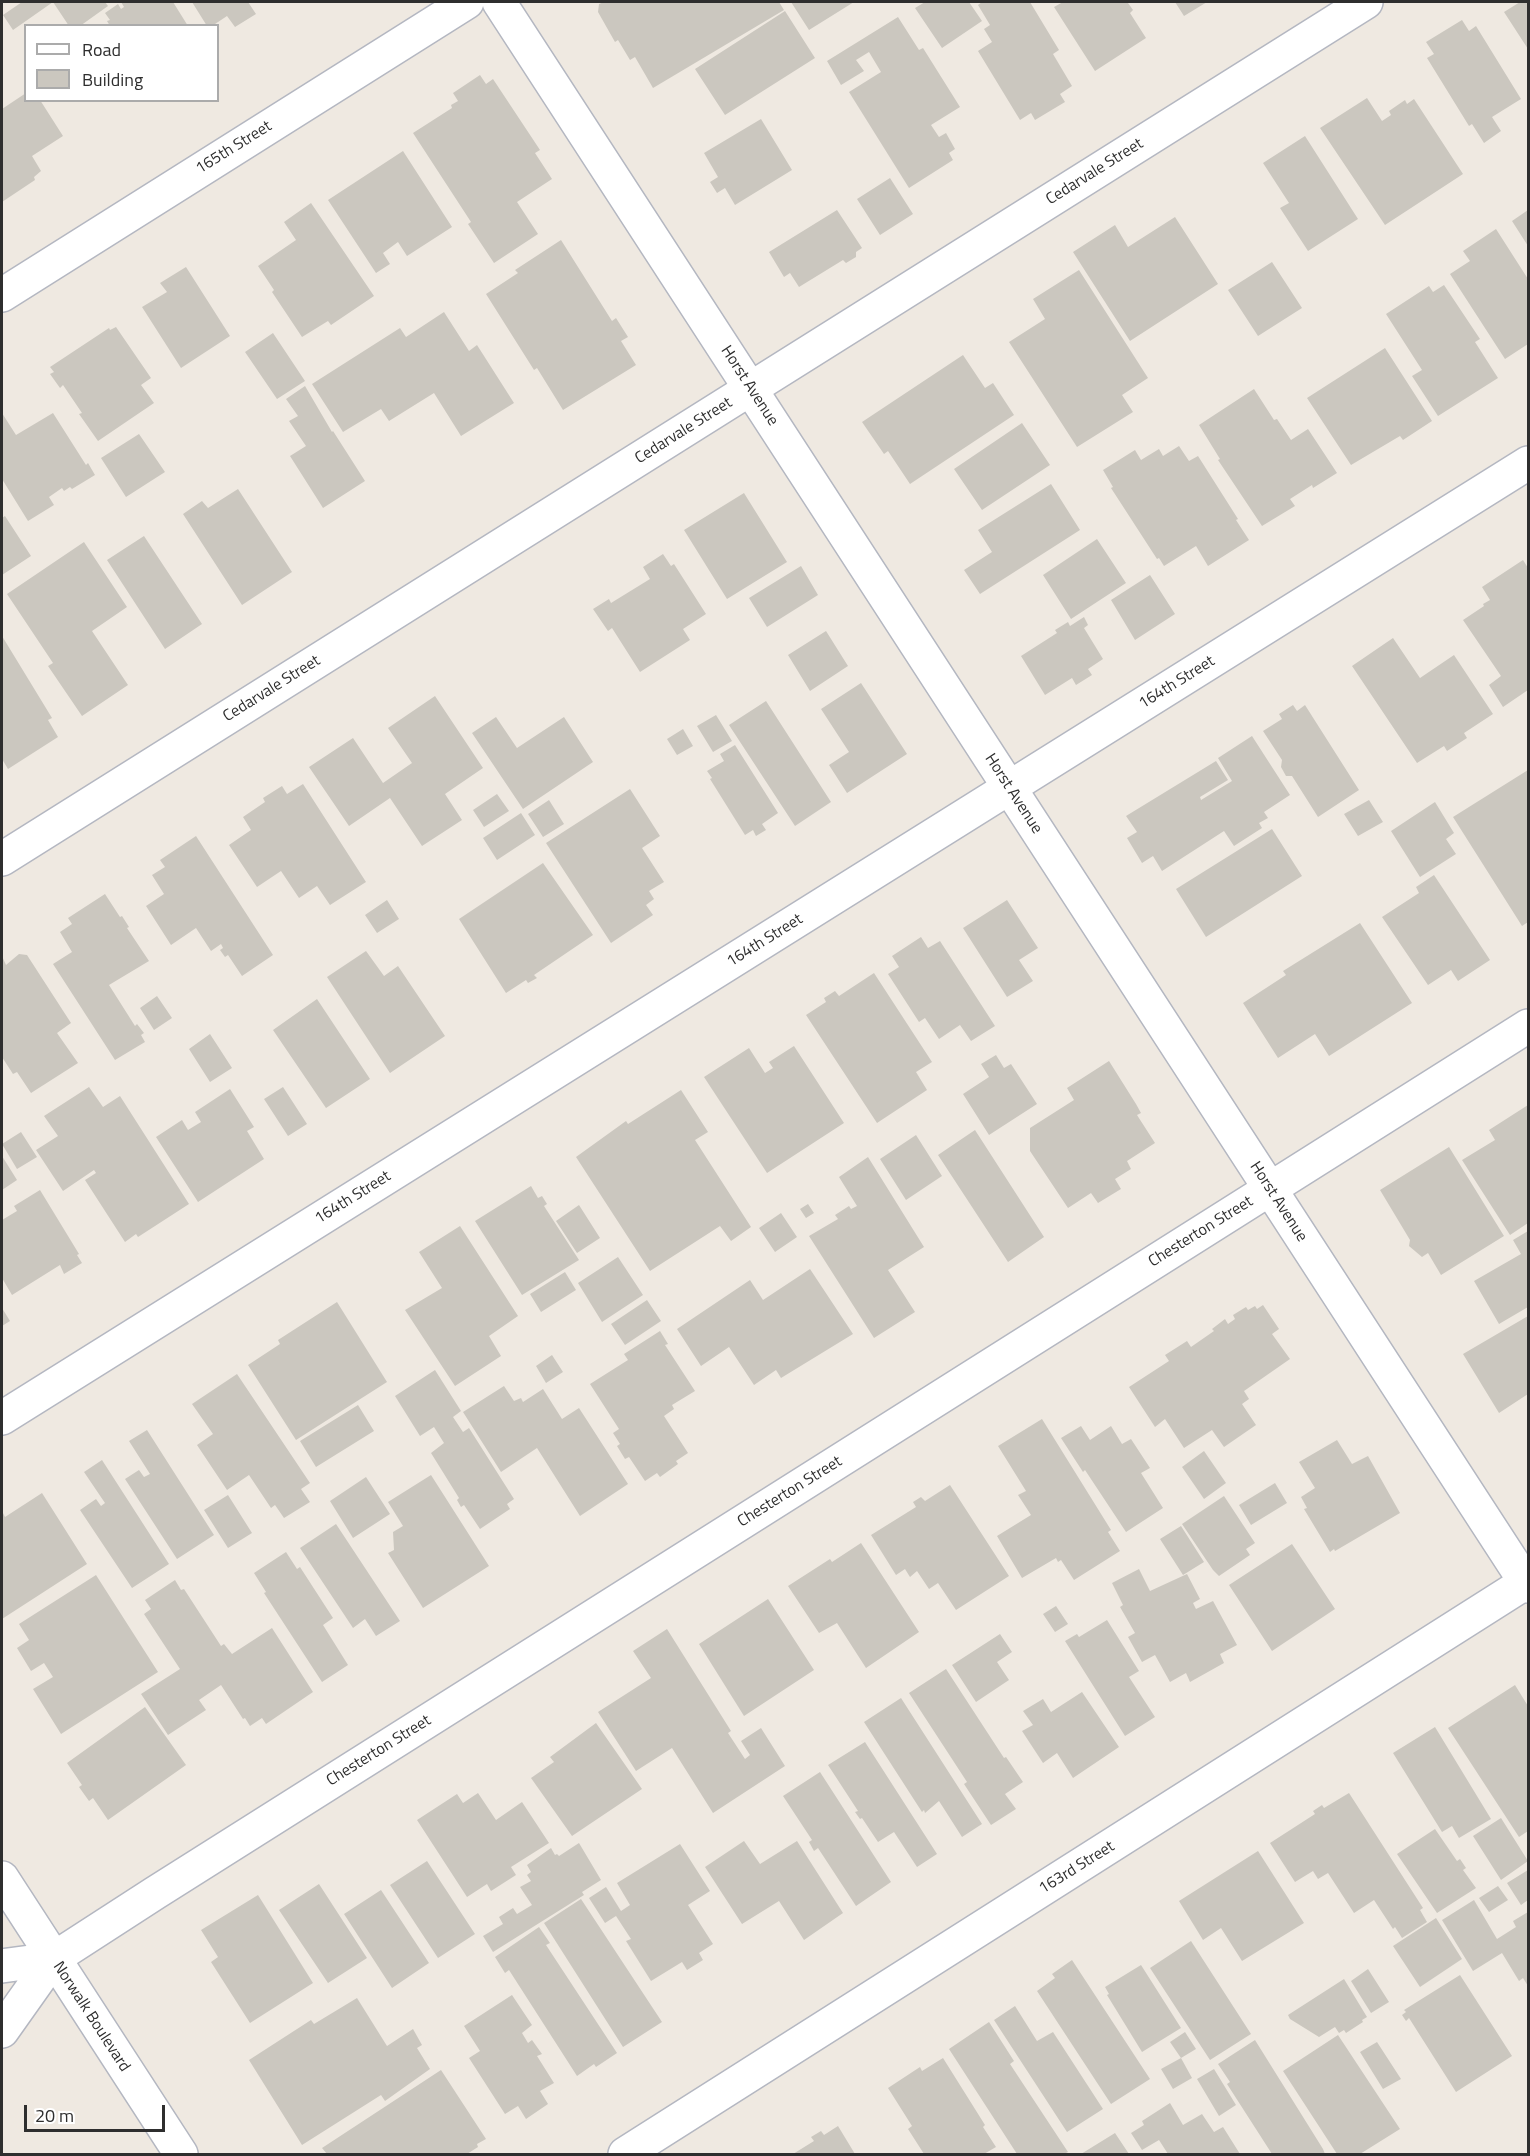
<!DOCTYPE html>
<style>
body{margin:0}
#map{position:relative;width:1530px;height:2156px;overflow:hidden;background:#efe9e1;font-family:"Titillium Web",sans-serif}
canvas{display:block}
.frame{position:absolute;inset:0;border:3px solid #2e2e2e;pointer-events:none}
.legend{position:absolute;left:24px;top:24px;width:195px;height:78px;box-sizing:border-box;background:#fff;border:2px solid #ababab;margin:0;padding:8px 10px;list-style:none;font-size:18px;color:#2e2e2e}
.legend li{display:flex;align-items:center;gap:12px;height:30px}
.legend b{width:30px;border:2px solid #ababab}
.scale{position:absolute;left:24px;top:2105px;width:141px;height:27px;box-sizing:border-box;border:3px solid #2e2e2e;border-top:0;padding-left:8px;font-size:18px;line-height:21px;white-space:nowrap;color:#2e2e2e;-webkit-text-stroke:4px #fff;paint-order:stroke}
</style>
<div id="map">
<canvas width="1530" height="2156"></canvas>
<div class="frame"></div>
<ul class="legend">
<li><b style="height:8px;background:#fff"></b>Road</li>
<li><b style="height:16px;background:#cbc7bf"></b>Building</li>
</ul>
<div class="scale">20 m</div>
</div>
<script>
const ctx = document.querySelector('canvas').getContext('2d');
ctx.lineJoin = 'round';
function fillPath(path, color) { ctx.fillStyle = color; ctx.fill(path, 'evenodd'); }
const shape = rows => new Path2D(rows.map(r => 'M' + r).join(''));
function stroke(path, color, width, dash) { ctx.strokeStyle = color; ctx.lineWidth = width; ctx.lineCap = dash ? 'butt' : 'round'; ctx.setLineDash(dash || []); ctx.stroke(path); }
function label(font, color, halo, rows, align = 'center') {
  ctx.font = font + ' "Titillium Web",sans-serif'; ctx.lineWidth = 6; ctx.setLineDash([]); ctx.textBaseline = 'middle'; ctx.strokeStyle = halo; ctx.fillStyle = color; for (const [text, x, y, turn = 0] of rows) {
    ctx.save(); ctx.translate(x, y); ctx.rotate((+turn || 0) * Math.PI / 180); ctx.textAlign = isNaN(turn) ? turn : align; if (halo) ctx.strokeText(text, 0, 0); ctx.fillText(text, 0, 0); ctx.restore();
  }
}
fillPath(shape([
 [22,2,105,2,108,6,80,26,69,26,53,2,13,30,3,15],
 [121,2,173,2,188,26,110,26,107,21,110,20,105,13,118,4,121,9,124,7],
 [192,2,248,2,256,14,235,27,227,16,212,26,207,26],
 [604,2,779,2,784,10,653,88,635,57,630,60,618,40,615,42,598,12,599,4],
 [791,2,854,2,809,30],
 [925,2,969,2,982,21,942,48,915,8],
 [982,2,1030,2,1059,50,1053,54,1072,86,1060,94,1065,102,1035,120,1031,113,1020,120,978,51,992,42,984,29,990,25,978,5],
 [1063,2,1130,2,1128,3,1133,10,1130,13,1146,38,1095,71,1054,7],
 [1175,2,1207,2,1184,16],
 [1520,2,1528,2,1528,49,1504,12],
 [785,11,815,58,725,115,695,69],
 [898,17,919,50,923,48,960,107,931,125,939,137,946,133,955,149,949,153,953,160,909,188,849,92,881,72,869,52,856,60,864,71,841,85,827,61],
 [1462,20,1469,31,1476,26,1521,99,1492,117,1501,131,1484,143,1472,124,1469,126,1427,58,1434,54,1426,42],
 [480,75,486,84,493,79,540,150,535,153,552,179,517,202,538,234,494,263,468,224,471,222,413,133,452,108,451,105,458,101,453,93],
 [26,93,26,100,40,100,63,136,32,156,41,171,34,177,35,180,2,202,2,109],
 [1367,98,1382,121,1391,115,1389,111,1405,100,1407,104,1414,99,1463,174,1385,225,1320,128],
 [761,119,792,170,735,205,725,188,717,193,710,182,718,177,704,153],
 [1305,136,1358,219,1308,251,1280,208,1289,203,1263,163],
 [403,151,452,227,407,256,398,242,383,253,390,264,376,273,328,200],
 [890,178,913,214,880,235,857,199],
 [311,203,374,296,331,325,328,321,302,337,272,292,274,290,258,266,296,240,284,222],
 [837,210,862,248,856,252,856,257,846,263,843,260,799,287,790,273,784,277,769,252],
 [1528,210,1528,246,1512,221],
 [1175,217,1218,284,1130,341,1073,252,1115,225,1128,247],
 [1496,229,1528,279,1528,344,1505,359,1450,274,1470,261,1463,251],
 [561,240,612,321,616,318,628,337,621,341,636,365,563,410,537,368,534,370,486,294,518,273,515,270],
 [1272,262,1302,308,1258,336,1228,290],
 [186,267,230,336,181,368,142,307,167,292,160,283],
 [1079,270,1148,378,1122,395,1133,412,1077,447,1009,342,1045,319,1033,299],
 [1444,285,1480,339,1475,342,1498,378,1438,416,1412,376,1422,370,1386,314,1429,286,1433,292],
 [444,312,469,351,477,345,514,403,461,436,434,393,389,421,381,409,343,432,312,384,400,328,406,337],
 [116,327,151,378,141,385,154,403,98,441,79,414,82,413,63,385,60,388,50,374,54,372,50,367,109,328,110,330],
 [273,333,305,381,277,399,245,352],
 [1385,348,1432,421,1403,440,1400,436,1351,465,1307,398],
 [963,355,985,388,993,383,1014,415,910,484,888,451,884,454,862,422],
 [305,386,332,432,333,431,365,481,323,508,290,456,306,446,289,421,298,416,286,399],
 [1254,389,1274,420,1277,419,1291,440,1308,429,1337,473,1313,488,1312,485,1290,499,1295,506,1262,526,1218,460,1220,459,1199,425],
 [2,413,16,435,53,413,86,465,88,463,95,475,72,489,70,487,64,491,62,488,49,497,54,505,28,521,2,479],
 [1022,423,1050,465,982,510,954,469],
 [139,434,165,472,126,497,101,458],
 [1179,446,1189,461,1198,456,1238,519,1236,520,1249,540,1208,566,1196,546,1164,566,1159,558,1157,559,1111,488,1113,487,1103,470,1135,450,1141,460,1159,449,1163,456],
 [1051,484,1080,530,980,594,964,570,992,552,978,530],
 [238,489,292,572,242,605,183,514,202,501,208,508],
 [744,493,787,562,727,599,684,530],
 [5,516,31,556,2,575,2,518],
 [144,536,202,624,165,649,107,560],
 [1097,539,1126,583,1071,619,1043,575],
 [84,542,127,607,92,631,128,685,82,716,48,666,53,663,7,594],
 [663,554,671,566,674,564,706,614,683,629,690,640,640,672,612,628,608,631,593,609,609,599,611,603,650,579,643,567],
 [1523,560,1528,568,1528,690,1503,707,1489,685,1501,676,1463,620,1484,606,1483,604,1490,600,1482,587],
 [801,566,818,595,767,627,749,598],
 [1150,575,1175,614,1135,640,1111,600],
 [1084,617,1088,625,1084,628,1103,659,1088,669,1092,675,1076,685,1072,678,1045,695,1021,656,1057,633,1055,630,1068,622,1070,626],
 [826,631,848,666,810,691,788,655],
 [2,636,52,718,48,720,58,737,8,769,2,759],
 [1393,638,1420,678,1454,655,1493,714,1464,733,1467,738,1447,751,1444,746,1417,763,1352,666],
 [861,683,907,754,847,793,829,765,849,752,821,709],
 [435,696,483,768,445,794,462,820,422,846,390,798,349,826,309,767,353,738,383,783,412,763,388,728],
 [766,701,831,802,795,826,729,725],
 [1293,705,1297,711,1305,705,1359,790,1318,817,1292,776,1286,776,1281,767,1282,760,1263,731,1282,719,1279,714],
 [716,715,732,741,713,752,697,726],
 [496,717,517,748,564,717,593,762,523,809,472,733],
 [683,729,693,746,677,755,667,739],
 [1252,736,1290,795,1264,812,1268,818,1259,823,1262,828,1234,846,1224,831,1162,871,1153,856,1142,863,1127,838,1137,832,1126,816,1216,761,1228,780,1200,797,1201,800,1232,781,1218,758],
 [735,745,778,813,762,824,766,830,756,836,753,830,745,835,710,779,712,778,707,771,724,761,720,754],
 [1528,770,1528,922,1522,926,1453,817],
 [303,784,366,882,330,905,317,886,299,898,281,871,257,887,229,845,251,830,243,817,265,802,263,798,282,786,287,794],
 [630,789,660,836,642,848,664,882,649,891,654,899,646,905,653,915,611,943,546,843],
 [497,794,509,811,484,827,473,810],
 [549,800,564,824,543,837,528,814],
 [1369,800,1383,822,1358,836,1344,814],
 [1435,802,1454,833,1446,839,1456,854,1420,877,1391,831],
 [521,813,535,835,497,860,483,838],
 [1272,829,1302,876,1206,937,1176,889],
 [196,836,273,955,242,976,228,955,225,957,220,950,223,948,221,944,211,951,196,928,171,945,146,906,164,894,152,875,165,867,160,860],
 [543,863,593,935,534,975,537,978,528,983,526,980,506,993,459,919],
 [1434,875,1490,960,1458,981,1451,970,1428,985,1382,917,1419,893,1416,887],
 [105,894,120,917,122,916,129,927,127,928,149,961,109,985,135,1026,137,1024,144,1033,141,1035,145,1042,115,1060,53,964,72,952,60,932,72,924,68,918],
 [387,900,399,919,377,933,365,915],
 [1007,900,1038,948,1019,960,1033,981,1007,997,963,928],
 [1360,923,1412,1003,1329,1056,1315,1034,1278,1058,1243,1003,1286,975,1283,971],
 [921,937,928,948,940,941,995,1026,971,1041,960,1025,939,1039,925,1018,919,1022,888,974,899,967,892,956],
 [366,951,384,976,398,966,445,1036,390,1073,327,977],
 [19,954,27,955,71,1023,57,1033,78,1063,31,1093,17,1072,13,1074,2,1057,2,956,6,965],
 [874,973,932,1062,916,1072,927,1090,877,1123,806,1015,826,1002,824,998,835,991,839,996],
 [157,996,172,1018,154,1030,140,1008],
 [317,999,370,1079,326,1108,273,1030],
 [210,1034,232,1068,210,1082,189,1049],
 [794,1046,844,1123,767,1173,704,1077,749,1048,765,1073,773,1068,769,1062],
 [996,1055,1004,1068,1011,1064,1037,1104,989,1135,963,1094,989,1077,981,1064],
 [1109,1061,1136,1104,1141,1113,1137,1115,1155,1143,1127,1161,1131,1169,1115,1179,1121,1189,1098,1203,1091,1193,1068,1208,1030,1151,1030,1128,1074,1100,1067,1088],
 [89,1087,103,1107,120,1096,189,1204,138,1237,136,1234,125,1242,85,1180,96,1173,94,1170,63,1191,36,1150,58,1136,44,1116],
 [283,1087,307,1124,288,1136,264,1099],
 [230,1089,254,1127,247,1131,264,1159,198,1202,156,1137,182,1120,188,1130,201,1122,195,1112],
 [681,1090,708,1132,695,1140,751,1227,731,1241,720,1226,650,1271,576,1157,626,1121,628,1124],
 [1528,1105,1528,1223,1510,1235,1462,1160,1495,1140,1489,1130],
 [975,1130,1044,1237,1008,1262,938,1155],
 [21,1132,37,1157,17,1169,2,1144],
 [916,1135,942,1176,906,1200,880,1159],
 [1449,1147,1504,1236,1441,1275,1428,1253,1422,1257,1409,1246,1410,1240,1380,1190],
 [2,1156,17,1180,2,1190],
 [868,1157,924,1247,888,1270,915,1312,874,1338,809,1236,838,1219,835,1215,849,1206,851,1209,857,1206,839,1177],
 [531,1186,538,1198,542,1196,547,1204,544,1206,579,1260,522,1295,475,1221],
 [40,1190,79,1254,77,1255,82,1263,64,1274,60,1265,12,1295,2,1278,2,1220,17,1211,14,1206],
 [808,1204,814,1213,806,1218,800,1209],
 [579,1205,600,1238,577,1253,556,1221],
 [781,1213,797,1237,775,1252,759,1228],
 [460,1226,518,1316,489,1336,501,1356,455,1386,405,1310,442,1288,419,1252],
 [1528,1231,1528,1307,1499,1324,1474,1281,1521,1254,1513,1240],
 [618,1257,643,1295,602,1322,578,1283],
 [810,1269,853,1334,781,1378,776,1370,754,1385,729,1347,701,1366,677,1329,750,1280,763,1300],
 [565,1272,576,1290,541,1312,530,1294],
 [647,1300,661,1321,625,1345,611,1324],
 [337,1302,387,1382,296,1440,248,1365,280,1344,278,1340],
 [1263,1305,1279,1329,1272,1334,1290,1359,1244,1391,1249,1399,1242,1404,1256,1425,1224,1447,1212,1430,1184,1448,1165,1419,1155,1427,1129,1387,1169,1361,1165,1355,1187,1341,1191,1347,1214,1331,1212,1329,1225,1319,1228,1324,1235,1319,1233,1315,1246,1307,1248,1310,1255,1306,1257,1309],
 [2,1308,10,1321,2,1326],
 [1528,1316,1528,1394,1499,1413,1463,1354],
 [660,1331,668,1344,665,1345,695,1391,672,1405,674,1409,664,1416,688,1453,676,1461,678,1464,660,1477,657,1473,645,1481,629,1457,625,1459,617,1446,620,1444,613,1433,619,1429,590,1384,628,1360,624,1354],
 [552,1355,563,1372,546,1383,536,1366],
 [435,1370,461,1411,453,1417,463,1432,469,1428,514,1499,507,1504,510,1509,480,1529,464,1505,461,1507,457,1500,459,1498,431,1453,444,1443,434,1427,420,1436,395,1396],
 [237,1374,310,1483,301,1489,310,1502,284,1518,275,1505,271,1508,249,1475,227,1490,197,1445,213,1434,192,1404],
 [504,1386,514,1401,521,1398,523,1402,543,1389,562,1419,579,1408,628,1484,580,1516,537,1448,501,1472,463,1412],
 [358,1405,374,1431,316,1467,300,1441],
 [1042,1419,1111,1530,1108,1532,1120,1551,1074,1580,1061,1560,1058,1562,1056,1558,1022,1578,997,1536,1031,1515,1018,1495,1026,1491,998,1446],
 [1081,1426,1090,1440,1111,1426,1122,1444,1131,1439,1150,1468,1141,1473,1163,1508,1126,1532,1085,1470,1083,1472,1061,1438],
 [147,1430,214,1535,177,1559,125,1479,139,1470,144,1477,150,1474,129,1441],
 [1337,1440,1352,1464,1368,1456,1400,1513,1335,1551,1334,1549,1330,1552,1304,1509,1307,1508,1301,1497,1315,1488,1299,1462],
 [1204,1451,1226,1483,1204,1499,1182,1467],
 [102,1460,169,1564,132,1588,80,1510,96,1499,101,1506,105,1503,84,1472],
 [431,1475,489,1566,423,1608,388,1553,394,1550,393,1532,403,1526,388,1502],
 [366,1477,390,1514,353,1538,330,1501],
 [1275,1483,1287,1503,1251,1525,1239,1505],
 [950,1485,1009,1576,956,1610,938,1583,929,1589,917,1571,910,1577,905,1569,896,1575,871,1535,916,1507,913,1502,921,1497,925,1501],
 [42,1493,87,1564,2,1619,2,1511,5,1517],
 [228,1495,252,1533,228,1548,204,1510],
 [1224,1496,1255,1543,1246,1549,1250,1555,1219,1576,1213,1570,1182,1524],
 [336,1524,400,1621,376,1636,365,1619,353,1628,300,1548],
 [1181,1526,1204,1562,1183,1575,1160,1539],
 [861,1543,919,1632,866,1668,837,1623,819,1633,788,1586,830,1559,832,1562],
 [1292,1544,1335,1609,1272,1651,1229,1585],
 [286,1552,297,1569,300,1567,333,1618,323,1625,348,1665,322,1682,264,1593,266,1592,254,1573],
 [1139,1569,1150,1591,1187,1574,1200,1599,1193,1603,1196,1609,1213,1601,1237,1645,1220,1654,1224,1663,1190,1682,1186,1673,1170,1682,1155,1655,1142,1662,1128,1637,1135,1633,1120,1607,1123,1605,1112,1583],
 [96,1575,158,1672,61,1734,33,1689,53,1677,44,1663,31,1671,17,1648,29,1640,19,1624],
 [175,1580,181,1590,184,1589,221,1646,224,1644,232,1654,272,1628,313,1692,266,1724,262,1718,250,1726,245,1718,243,1719,221,1685,199,1700,206,1710,168,1735,141,1694,180,1669,144,1614,151,1609,145,1600],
 [768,1599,814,1670,744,1716,699,1644],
 [1056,1606,1068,1624,1055,1632,1043,1614],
 [1107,1620,1139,1671,1129,1677,1155,1717,1125,1736,1065,1641,1077,1634,1079,1637],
 [667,1629,731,1731,728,1733,745,1759,750,1755,741,1741,761,1728,785,1766,713,1813,672,1748,636,1771,598,1712,651,1678,633,1651],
 [1000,1634,1012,1652,997,1662,1009,1680,976,1702,952,1665],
 [946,1669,1004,1758,1006,1757,1023,1782,1005,1794,1016,1809,991,1825,964,1784,967,1782,909,1693],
 [1515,1685,1528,1706,1528,1831,1519,1837,1448,1728],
 [1082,1692,1119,1747,1073,1778,1057,1753,1043,1763,1022,1731,1033,1725,1023,1711,1043,1699,1051,1712],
 [901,1698,982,1824,962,1837,939,1801,925,1813,924,1810,922,1812,864,1722],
 [145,1707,186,1765,108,1820,93,1798,89,1801,79,1787,82,1785,67,1763],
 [596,1723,642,1789,572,1836,531,1778,554,1762,550,1757],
 [1435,1727,1491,1819,1459,1838,1452,1826,1442,1832,1393,1753],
 [865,1742,937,1854,917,1867,894,1832,878,1842,862,1818,860,1819,855,1812,858,1811,828,1765],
 [820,1772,891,1882,856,1906,818,1848,814,1851,809,1842,812,1840,783,1796],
 [478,1793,496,1820,522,1802,549,1843,511,1867,516,1875,491,1891,487,1884,467,1897,417,1820,457,1794,463,1803],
 [1349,1793,1423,1908,1420,1910,1427,1922,1402,1938,1395,1927,1393,1929,1374,1900,1354,1913,1328,1873,1318,1879,1313,1871,1295,1882,1270,1843,1315,1814,1313,1811,1322,1805,1324,1808],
 [1501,1818,1528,1861,1501,1880,1473,1836],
 [1435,1829,1457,1861,1460,1859,1466,1868,1463,1870,1476,1888,1437,1913,1397,1854],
 [744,1841,760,1864,797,1841,843,1913,804,1940,779,1901,742,1924,705,1867],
 [579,1843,601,1880,582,1892,584,1895,493,1952,483,1936,503,1924,499,1917,513,1908,517,1914,532,1905,520,1887,531,1881,527,1875,531,1872,527,1865,551,1848,555,1855,557,1854,559,1856],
 [680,1844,710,1891,688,1905,713,1944,699,1953,703,1960,687,1970,682,1962,651,1981,626,1941,631,1939,616,1916,605,1923,589,1898,606,1887,621,1911,630,1905,617,1883],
 [1258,1851,1304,1923,1242,1961,1221,1928,1203,1940,1179,1901],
 [427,1861,475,1934,438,1958,390,1885],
 [1528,1870,1528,1900,1521,1905,1507,1883],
 [319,1884,367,1958,328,1983,279,1910],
 [1498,1886,1508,1900,1489,1912,1479,1898],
 [381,1890,429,1963,392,1988,344,1914],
 [258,1895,313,1983,250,2023,211,1962,218,1957,201,1930],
 [581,1899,662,2022,623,2047,544,1923],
 [1474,1900,1497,1939,1516,1927,1513,1921,1528,1912,1528,1986,1523,1978,1519,1981,1502,1953,1473,1971,1442,1920],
 [1436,1918,1462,1959,1420,1987,1393,1946],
 [539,1927,550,1943,546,1945,617,2053,596,2067,594,2064,577,2076,509,1970,505,1973,495,1957],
 [1191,1941,1251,2034,1210,2060,1150,1968],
 [1072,1960,1150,2079,1111,2104,1037,1991,1055,1978,1052,1974],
 [1141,1965,1181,2028,1142,2052,1107,1995,1109,1994,1105,1987],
 [1368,1969,1389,2002,1371,2013,1351,1981],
 [1460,1975,1512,2056,1456,2092,1409,2018,1406,2021,1402,2015,1406,2012,1404,2010],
 [1344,1979,1367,2017,1362,2020,1363,2022,1346,2033,1344,2030,1339,2033,1335,2027,1319,2037,1290,2019,1288,2015],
 [512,1995,532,2025,522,2033,528,2043,532,2040,542,2054,537,2056,554,2083,540,2091,548,2104,526,2119,518,2106,505,2114,469,2058,480,2051,464,2026],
 [357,1998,387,2046,413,2029,422,2045,417,2048,430,2069,385,2101,381,2095,302,2145,249,2060,311,2020,314,2024],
 [1015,2006,1037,2041,1053,2032,1103,2109,1067,2132,994,2020],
 [989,2022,1014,2061,1010,2064,1068,2152,1064,2154,1017,2154,949,2049],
 [1185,2032,1196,2049,1181,2058,1170,2042],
 [1338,2035,1400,2129,1360,2154,1337,2154,1283,2071],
 [1255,2040,1323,2149,1325,2154,1272,2154,1227,2084,1230,2082,1218,2064],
 [1377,2042,1401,2079,1383,2089,1360,2052],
 [943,2058,985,2125,983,2127,996,2147,984,2154,924,2154,908,2129,912,2126,888,2088,920,2067,922,2071],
 [1181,2058,1192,2078,1173,2089,1161,2069],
 [1214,2069,1236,2105,1219,2116,1197,2079],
 [441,2070,486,2139,477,2144,478,2147,467,2154,327,2154,322,2148],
 [1170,2103,1183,2125,1202,2114,1214,2132,1223,2127,1240,2154,1168,2154,1159,2140,1142,2150,1131,2133,1144,2125,1142,2121],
 [838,2126,855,2154,793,2154,814,2141,811,2137,821,2131,824,2135],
 [1115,2133,1129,2154,1081,2154]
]), '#cbc7bf');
const street = shape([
 [2,295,467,2],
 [2,859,1366,2],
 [2,1418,1528,463],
 [2,1966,53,1959],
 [2,2031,53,1959,155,1893,1528,1026],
 [625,2154,1528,1581]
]);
const secondary = shape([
 [499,2,1528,1586],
 [2,1878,181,2154]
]);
stroke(street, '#b4b7c1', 36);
stroke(secondary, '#b4b7c1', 36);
stroke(street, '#fff', 33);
stroke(secondary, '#fff', 33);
label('16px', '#2e2e2e', '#fff', [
 ["165th Street",234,148,-32],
 ["Cedarvale Street",1095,172,-32],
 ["Horst Avenue",749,386,57],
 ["Cedarvale Street",684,431,-32],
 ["164th Street",1177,683,-32],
 ["Cedarvale Street",272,689,-32],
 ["Horst Avenue",1013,794,57],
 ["164th Street",765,941,-32],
 ["164th Street",353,1198,-32],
 ["Horst Avenue",1278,1202,57],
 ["Chesterton Street",1201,1232,-32],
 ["Chesterton Street",790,1492,-32],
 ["Chesterton Street",379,1751,-32],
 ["163rd Street",1077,1868,-32],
 ["Norwalk Boulevard",91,2017,57]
]);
</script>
